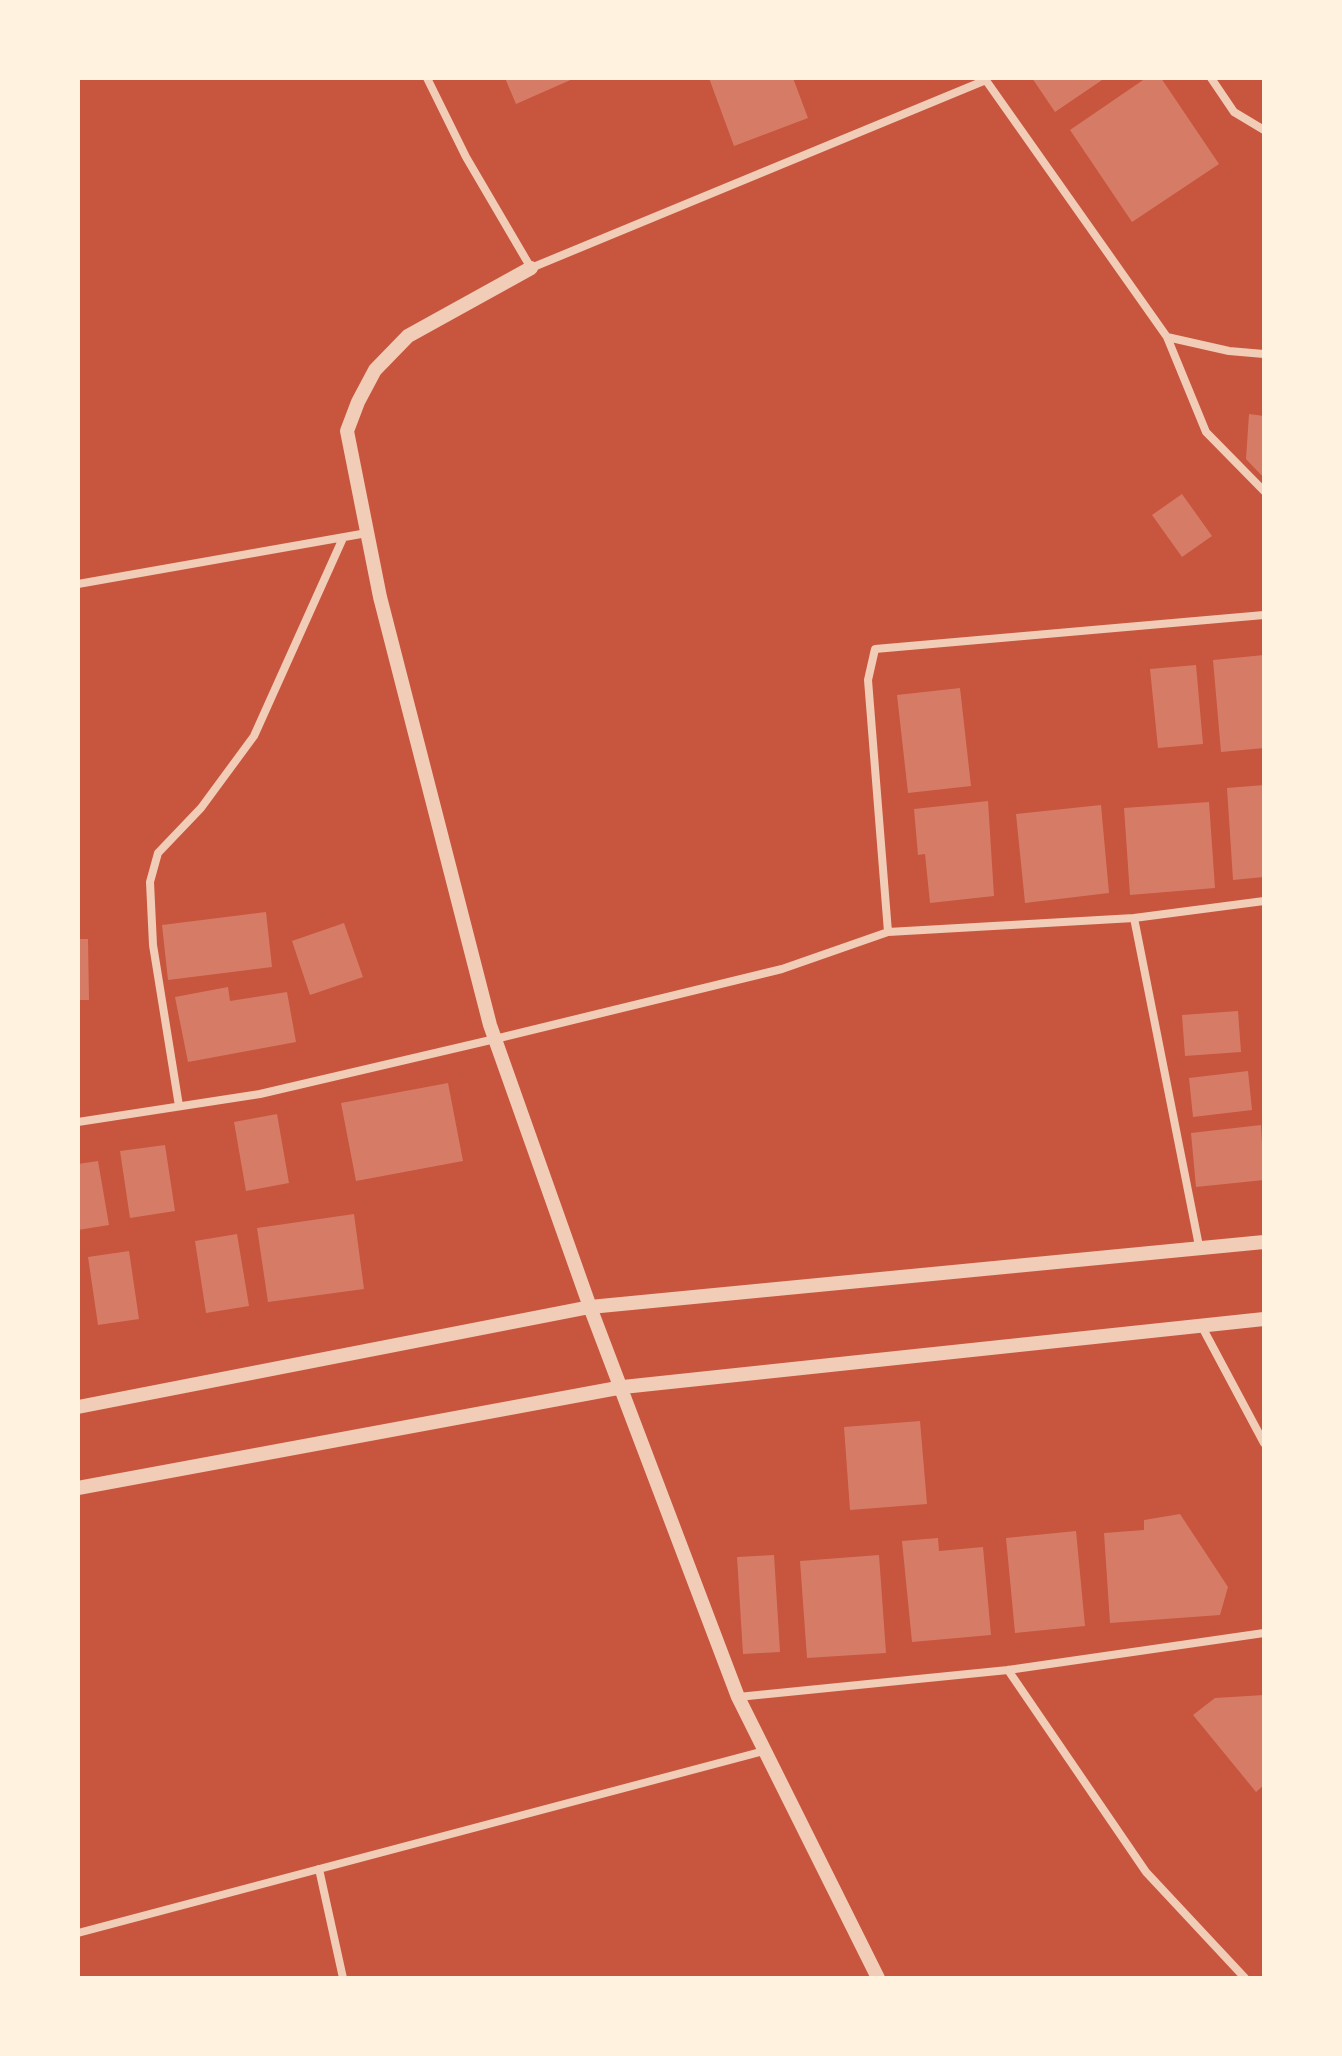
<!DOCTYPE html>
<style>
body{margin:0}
#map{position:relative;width:1342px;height:2056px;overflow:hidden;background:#c8553d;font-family:Helvetica,sans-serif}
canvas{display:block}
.frame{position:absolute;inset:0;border:80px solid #fff3e0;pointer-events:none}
</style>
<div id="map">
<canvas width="1342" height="2056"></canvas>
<div class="frame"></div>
</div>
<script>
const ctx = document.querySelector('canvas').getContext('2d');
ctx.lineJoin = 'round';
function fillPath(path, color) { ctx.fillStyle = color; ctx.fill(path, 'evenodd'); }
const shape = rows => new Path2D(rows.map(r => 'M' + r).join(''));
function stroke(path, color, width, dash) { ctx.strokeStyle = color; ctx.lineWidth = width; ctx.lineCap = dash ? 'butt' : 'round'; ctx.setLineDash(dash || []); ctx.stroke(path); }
fillPath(shape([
 [505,78,575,78,516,104],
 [709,78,793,78,808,118,734,146],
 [1032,78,1105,78,1055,112],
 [1146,78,1161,78,1219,164,1132,222,1070,130],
 [1249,414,1264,416,1264,478,1246,459],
 [1182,494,1212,536,1182,557,1152,515],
 [1264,655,1264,748,1221,752,1213,660],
 [1196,665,1203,744,1158,748,1150,669],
 [960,688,971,786,908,793,897,695],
 [1264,785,1264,877,1233,880,1227,788],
 [988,801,994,896,930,903,925,854,918,855,914,809],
 [1209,802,1215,888,1130,895,1124,808],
 [1101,805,1109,893,1025,903,1016,814],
 [266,912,272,967,168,980,162,925],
 [344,923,363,977,310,995,292,941],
 [78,939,88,939,89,1000,78,1000],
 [228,987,230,1001,287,992,296,1042,188,1062,175,997],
 [1238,1011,1241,1052,1185,1056,1182,1015],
 [1248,1071,1252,1110,1193,1117,1189,1078],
 [448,1083,463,1161,356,1181,341,1103],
 [277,1114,289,1183,246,1191,234,1122],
 [1261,1125,1264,1180,1196,1187,1191,1133],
 [165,1145,175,1211,130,1218,120,1151],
 [98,1161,109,1225,78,1230,78,1164],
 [354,1214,364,1289,268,1302,257,1228],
 [237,1234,249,1306,206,1313,195,1241],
 [129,1251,139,1319,98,1325,88,1257],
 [920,1421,927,1504,850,1510,844,1427],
 [1180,1514,1228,1587,1220,1615,1110,1623,1104,1533,1144,1530,1144,1520],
 [1076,1531,1085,1626,1015,1633,1006,1538],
 [938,1538,939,1551,983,1547,991,1635,912,1642,902,1541],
 [774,1555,780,1652,743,1654,737,1557],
 [879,1555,886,1653,807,1658,800,1561],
 [1264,1695,1264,1785,1256,1792,1193,1715,1215,1698]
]), '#d67c66');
stroke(shape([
 [427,78,466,157,531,268,986,80],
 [1211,78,1234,112,1264,130],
 [985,79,1167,337,1229,351,1264,354],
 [1167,337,1206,432,1264,491],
 [78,584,367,533],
 [1134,918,1199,1246],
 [888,932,868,680,875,649,1264,615],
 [179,1106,153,945,150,882,158,853,201,808,254,736,343,538],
 [78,1122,260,1094,495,1039,782,969,888,932,1134,918,1264,901],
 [1201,1325,1264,1443],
 [1008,1670,1146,1872,1245,1978],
 [738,1697,1008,1670,1264,1633],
 [319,1869,343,1978],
 [78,1933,764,1751]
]), '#f1ccb7', 8);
stroke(shape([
 [531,268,408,336,375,370,358,402,347,431,380,597,490,1025,590,1307,738,1697,878,1978],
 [78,1407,590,1307,1264,1242],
 [78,1488,623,1387,1264,1319]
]), '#f1ccb7', 14);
</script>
